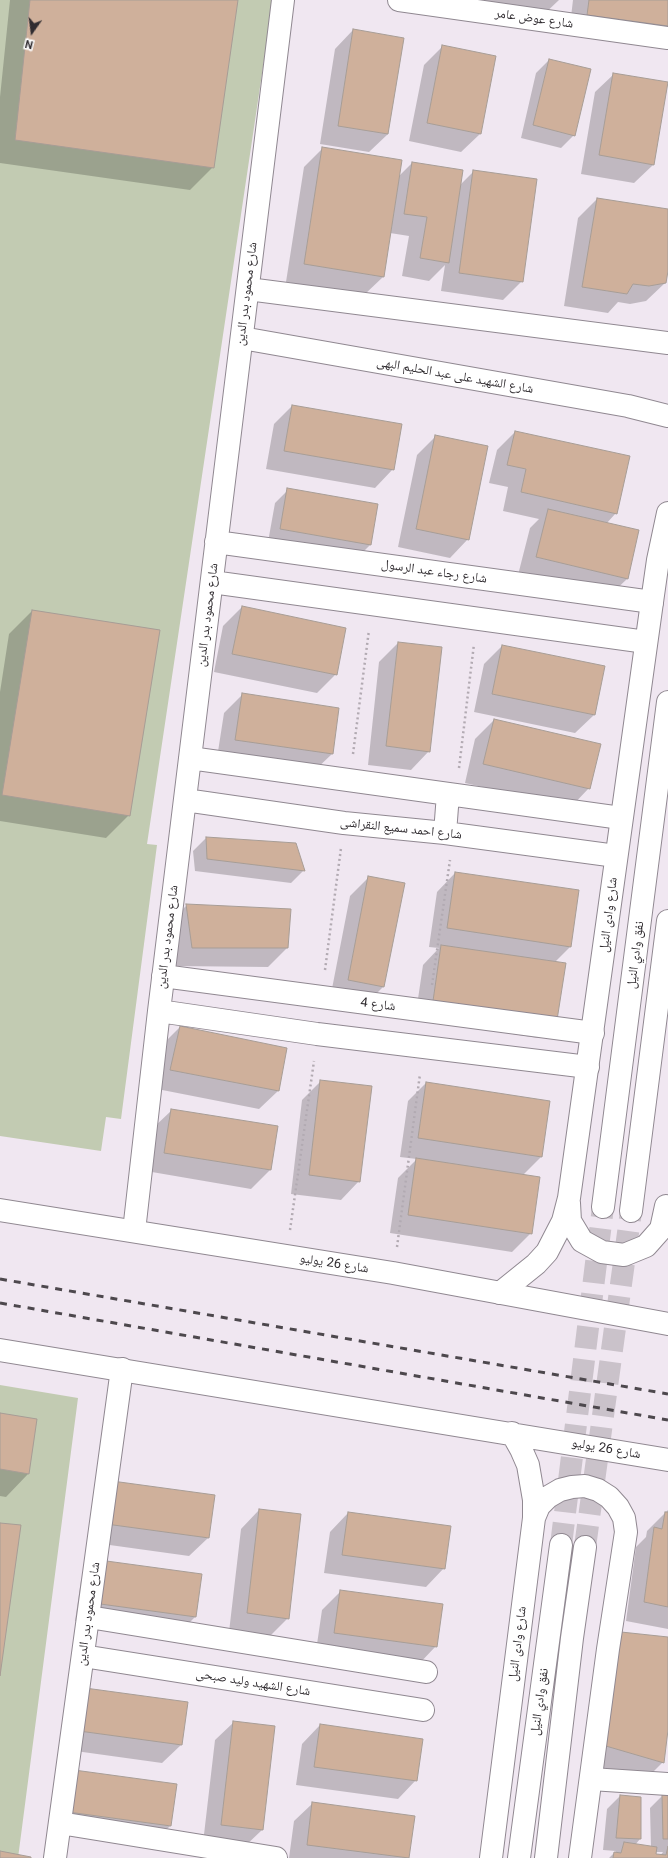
<!DOCTYPE html>
<meta charset="utf-8">
<style>
body{margin:0}
#map{position:relative;width:668px;height:1858px;overflow:hidden;background:#f0e7f1;font-family:Roboto,sans-serif}
canvas{display:block}
.north{position:absolute;left:12px;top:12px;width:40px;height:40px;-webkit-text-stroke:3px #fff;paint-order:stroke;rotate:194deg;font-size:11px;font-weight:700;line-height:16px;text-align:center;color:#302c30}
.north::after{content:'';display:block;margin:auto;width:14px;height:18px;background:#302c30;clip-path:polygon(50% 0,100% 100%,50% 72%,0 100%)}
</style>
<div id="map">
<canvas width="668" height="1858"></canvas>
<div class="north">N</div>
</div>
<script>
const ctx = document.querySelector('canvas').getContext('2d');
ctx.lineJoin = 'round';
function fillPath(path, color) { ctx.fillStyle = color; ctx.fill(path, 'evenodd'); }
const shape = rows => new Path2D(rows.map(r => 'M' + r).join(''));
function stroke(path, color, width, dash) { ctx.strokeStyle = color; ctx.lineWidth = width; ctx.lineCap = dash ? 'butt' : 'round'; ctx.setLineDash(dash || []); ctx.stroke(path); }
function label(font, color, halo, rows, align = 'center') {
  ctx.font = font + ' Roboto,"Noto Naskh Arabic",sans-serif'; ctx.lineWidth = 4; ctx.setLineDash([]); ctx.textBaseline = 'middle'; ctx.strokeStyle = halo; ctx.fillStyle = color; for (const [text, x, y, turn = 0] of rows) {
    ctx.save(); ctx.translate(x, y); ctx.rotate((+turn || 0) * Math.PI / 180); ctx.textAlign = isNaN(turn) ? turn : align; if (halo) ctx.strokeText(text, 0, 0); ctx.fillText(text, 0, 0); ctx.restore();
  }
}
fillPath(shape([
 [0,0,273,0,147,844,157,845,121,1119,106,1117,101,1151,0,1136],
 [0,1385,78,1398,18,1858,0,1858]
]), '#c2cbb2');
fillPath(shape([
 [10,0,237,0,213,167,190,190,0,163,0,97],
 [441,0,559,0,540,18],
 [573,0,668,0,668,38,569,34],
 [353,30,388,134,369,152,320,144,335,49],
 [443,46,480,134,461,152,409,141,424,65],
 [549,60,574,135,561,148,521,138,536,73],
 [614,74,653,165,634,183,581,174,595,92],
 [323,148,399,176,412,163,460,185,474,171,522,281,503,300,441,291,445,265,429,281,402,276,409,236,390,233,383,277,364,295,286,282,304,167],
 [597,199,668,210,668,265,665,283,646,301,630,304,618,302,608,313,564,306,578,218],
 [292,406,393,469,375,488,266,469,274,424],
 [515,432,616,513,606,524,638,531,627,579,608,597,518,575,530,528,539,519,503,511,508,487,489,483,497,450],
 [436,436,468,539,450,558,398,547,417,455],
 [288,490,377,505,370,545,357,558,268,542,275,503],
 [242,607,336,674,317,693,214,672,223,626],
 [32,611,129,815,106,838,0,821,0,692,9,634],
 [398,643,429,751,411,770,368,765,379,662],
 [502,646,594,715,575,733,474,712,484,664],
 [242,695,332,754,313,772,217,758,224,713],
 [494,720,589,788,571,807,465,783,475,739],
 [206,838,304,870,291,883,195,871,193,851],
 [455,873,570,947,554,963,556,1020,538,1038,415,1019,423,965,439,948,429,947,437,892],
 [369,877,404,884,383,987,365,1005,330,999,350,896],
 [187,905,287,948,268,967,174,966,168,924],
 [180,1027,278,1091,259,1109,152,1088,161,1046],
 [321,1081,359,1181,341,1200,291,1194,302,1100],
 [426,1083,541,1157,522,1176,531,1233,512,1252,390,1233,398,1178,417,1159,400,1157,408,1101],
 [172,1110,277,1127,270,1170,251,1189,146,1171,153,1128],
 [0,1414,28,1474,6,1497,0,1496],
 [93,1501,208,1538,189,1556,88,1542],
 [259,1510,288,1618,269,1637,229,1632,241,1529],
 [668,1510,668,1629,626,1621,636,1547,646,1537,647,1531],
 [348,1513,444,1568,426,1587,324,1573,330,1532],
 [100,1561,196,1616,177,1635,75,1621,81,1580],
 [341,1591,436,1646,418,1665,316,1651,322,1610],
 [602,1651,668,1723,663,1762,644,1781,581,1762],
 [67,1708,181,1745,162,1763,61,1749],
 [234,1722,262,1830,243,1848,203,1843,215,1740],
 [320,1725,416,1780,398,1799,296,1785,302,1744],
 [56,1789,170,1826,152,1844,50,1831],
 [663,1795,668,1795,668,1858,609,1858,616,1851,603,1850,607,1809,620,1796,640,1839,635,1845,651,1847,650,1808],
 [655,1852,663,1852,660,1856,654,1855],
 [313,1803,414,1817,408,1858,289,1858,294,1821]
]), '#0003');
const building = shape([
 [30,0,238,0,214,168,15,140,30,0],
 [589,0,668,0,668,26,587,15,589,0],
 [353,29,404,38,388,134,338,126,353,29],
 [442,45,496,56,481,134,427,123,442,45],
 [549,59,591,69,575,136,533,125,549,59],
 [613,73,668,82,654,165,599,155,613,73],
 [322,147,402,160,384,277,304,264,322,147],
 [412,162,463,170,449,263,420,258,427,217,404,214,412,162],
 [473,170,537,179,523,282,459,273,473,170],
 [597,198,668,209,668,271,666,283,649,286,633,284,627,294,582,287,597,198],
 [292,405,402,424,394,470,284,451,292,405],
 [515,431,630,456,617,514,521,492,526,469,507,465,515,431],
 [435,435,488,446,469,540,416,529,435,435],
 [287,488,378,504,371,545,280,529,287,488],
 [548,509,639,530,628,579,536,557,548,509],
 [242,606,346,628,337,675,232,654,242,606],
 [32,610,160,630,130,816,2,795,32,610],
 [398,642,442,647,430,752,386,746,398,642],
 [502,645,605,666,595,715,492,694,502,645],
 [242,693,339,708,333,754,235,740,242,693],
 [494,719,601,744,590,789,483,764,494,719],
 [206,837,296,843,305,871,207,859,206,837],
 [455,872,579,890,571,947,447,928,455,872],
 [368,876,405,883,384,987,348,980,368,876],
 [186,904,291,909,288,948,192,948,186,904],
 [441,945,566,963,557,1020,433,1001,441,945],
 [180,1026,287,1048,279,1091,170,1070,180,1026],
 [320,1080,372,1086,360,1182,309,1175,320,1080],
 [426,1082,550,1101,542,1157,418,1138,426,1082],
 [171,1109,278,1126,271,1170,164,1153,171,1109],
 [416,1158,540,1177,532,1234,408,1215,416,1158],
 [0,1413,37,1419,29,1474,0,1469,0,1413],
 [112,1481,215,1495,209,1538,106,1524,112,1481],
 [259,1509,301,1514,289,1619,247,1613,259,1509],
 [348,1512,451,1526,445,1569,342,1555,348,1512],
 [665,1512,668,1512,668,1607,644,1602,654,1527,662,1529,665,1512],
 [0,1523,21,1525,0,1676,0,1523],
 [99,1560,202,1574,196,1617,93,1603,99,1560],
 [340,1590,443,1604,437,1647,334,1633,340,1590],
 [621,1632,668,1637,668,1730,664,1763,599,1744,621,1632],
 [85,1688,188,1702,182,1745,79,1731,85,1688],
 [233,1721,275,1726,263,1830,221,1825,233,1721],
 [320,1724,423,1739,417,1781,314,1767,320,1724],
 [74,1770,177,1784,171,1826,68,1812,74,1770],
 [662,1794,668,1794,668,1839,663,1839,662,1794],
 [620,1795,641,1797,641,1839,616,1838,620,1795],
 [312,1802,415,1816,409,1858,307,1845,312,1802],
 [624,1842,657,1847,656,1854,666,1855,668,1846,668,1858,613,1858,614,1852,621,1853,624,1842],
 [0,1851,31,1857,31,1858,0,1858,0,1851]
]);
fillPath(building, '#cfb09b');
stroke(building, '#a79d96', 1);
stroke(shape([
 [561,1545,603,1207],
 [585,1547,631,1211]
]), '#cac2ca', 22, [22, 11]);
const minor = shape([
 [399,0,668,38],
 [248,289,668,343],
 [242,338,628,406,668,416],
 [216,542,652,602],
 [212,582,646,642],
 [190,758,621,818],
 [185,800,344,823,445,833,616,856],
 [445,833,448,794],
 [163,976,593,1033],
 [159,1011,317,1034,588,1067],
 [134,1231,159,1011,283,0],
 [89,1617,426,1672],
 [83,1656,423,1710],
 [591,1779,668,1784],
 [60,1823,276,1858],
 [55,1858,122,1369]
]);
const tertiary = shape([
 [569,1203,570,1221,582,1241,602,1252,624,1255,646,1246,661,1229,666,1206],
 [603,1207,668,702],
 [631,1211,668,921],
 [500,1293,536,1264,547,1252,563,1221,569,1198,652,602,658,560,668,513],
 [519,1858,561,1545],
 [546,1858,572,1638,585,1547]
]);
const secondary = shape([
 [0,1210,393,1273,668,1324],
 [0,1350,668,1460],
 [534,1518,539,1506,548,1497,560,1490,572,1487,585,1486,598,1490,609,1497,618,1507,624,1518,626,1532,608,1649,580,1858],
 [491,1858,534,1518,534,1500,528,1465,521,1449,512,1433]
]);
stroke(minor, '#908891', 24);
stroke(tertiary, '#908891', 24);
stroke(secondary, '#908891', 24);
stroke(shape([
 [353,754,369,630],
 [459,768,474,644],
 [325,970,341,848],
 [432,985,450,860],
 [290,1230,314,1061],
 [397,1247,420,1074]
]), '#b2aab2', 2.5, [2, 3]);
stroke(minor, '#fff', 22);
stroke(tertiary, '#fff', 22);
stroke(secondary, '#fff', 22);
stroke(shape([
 [0,1279,668,1394],
 [0,1303,668,1420]
]), '#4d484d', 3, [7, 7]);
label('13px', '#302c30', '#fff', [
 ["شارع عوض عامر",534,19,8],
 ["شارع محمود بدر الدين",247,294,-83],
 ["شارع الشهيد على عبد الحليم البهى",455,376,10],
 ["شارع رجاء عبد الرسول",434,572,8],
 ["شارع محمود بدر الدين",208,615,-83],
 ["شارع احمد سميع النقراشى",401,829,6],
 ["شارع وادى النيل",609,915,-83],
 ["شارع محمود بدر الدين",168,937,-83],
 ["نفق وادي النيل",636,955,-83],
 ["شارع 4",378,1005,7],
 ["شارع 26 يوليو",334,1264,9],
 ["شارع 26 يوليو",606,1449,10],
 ["شارع محمود بدر الدين",89,1614,-82],
 ["شارع وادى النيل",518,1644,-83],
 ["شارع الشهيد وليد صبحى",253,1683,9],
 ["نفق وادي النيل",540,1702,-82]
]);
</script>
